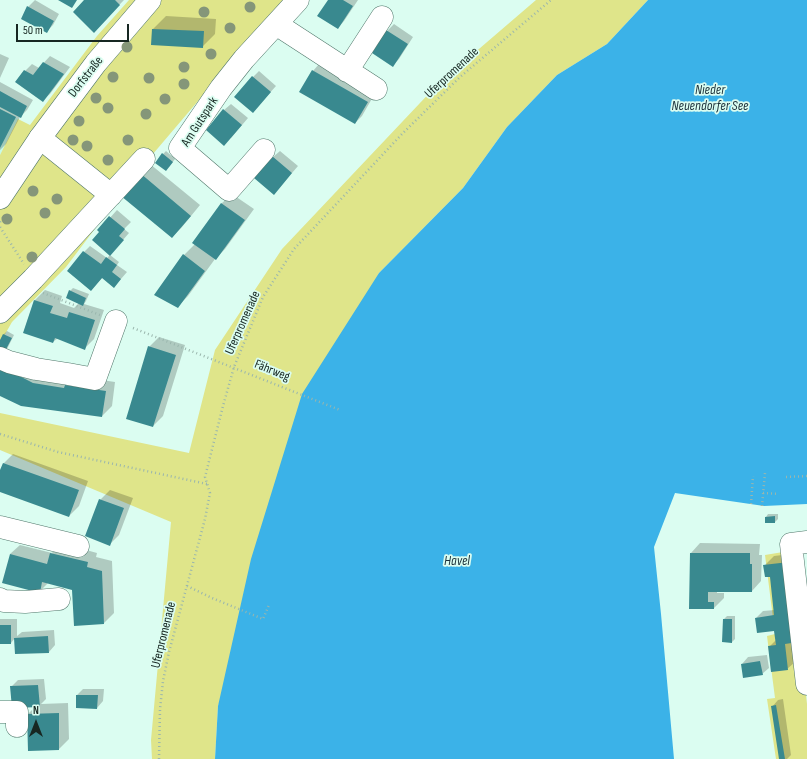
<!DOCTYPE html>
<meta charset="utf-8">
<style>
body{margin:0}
#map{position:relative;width:807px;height:759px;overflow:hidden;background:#dbfdf1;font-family:"Sofia Sans Condensed",sans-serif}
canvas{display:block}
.north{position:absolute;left:16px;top:703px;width:40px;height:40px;-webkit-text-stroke:3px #dbfdf1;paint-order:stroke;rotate:0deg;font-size:11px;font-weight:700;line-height:16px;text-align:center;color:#172722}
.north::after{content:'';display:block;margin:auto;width:14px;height:18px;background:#172722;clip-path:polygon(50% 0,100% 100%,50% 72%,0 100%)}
.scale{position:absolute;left:16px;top:24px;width:113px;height:18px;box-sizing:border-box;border:2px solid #172722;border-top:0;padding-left:5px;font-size:12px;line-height:14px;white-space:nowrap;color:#172722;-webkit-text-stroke:3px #dbfdf1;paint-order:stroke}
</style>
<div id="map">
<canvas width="807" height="759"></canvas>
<div class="north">N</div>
<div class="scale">50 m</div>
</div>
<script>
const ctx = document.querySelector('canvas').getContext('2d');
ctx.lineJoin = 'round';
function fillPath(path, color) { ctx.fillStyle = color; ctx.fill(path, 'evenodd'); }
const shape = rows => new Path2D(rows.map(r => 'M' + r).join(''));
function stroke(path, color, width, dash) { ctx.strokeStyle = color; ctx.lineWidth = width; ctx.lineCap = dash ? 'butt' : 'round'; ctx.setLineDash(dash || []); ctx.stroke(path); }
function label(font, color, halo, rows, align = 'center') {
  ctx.font = font + ' "Sofia Sans Condensed",sans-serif'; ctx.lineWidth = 3.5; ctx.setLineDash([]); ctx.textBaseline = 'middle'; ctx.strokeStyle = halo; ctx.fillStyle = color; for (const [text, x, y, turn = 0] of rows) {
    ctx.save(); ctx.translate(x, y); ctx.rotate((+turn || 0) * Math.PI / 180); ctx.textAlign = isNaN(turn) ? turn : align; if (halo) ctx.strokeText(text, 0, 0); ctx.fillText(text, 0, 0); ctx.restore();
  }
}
fillPath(shape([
 [0,109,18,119,0,155]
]), '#c6fae9');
fillPath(shape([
 [129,0,284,0,141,168,66,267,12,322,0,343,0,155,18,119,30,125,97,36],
 [536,0,648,0,607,44,557,75,507,127,463,188,379,273,218,706,215,759,152,759,151,740,171,522,0,450,0,413,189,453,215,350,282,249,437,85],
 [789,551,807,704,807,759,776,759,767,699,775,698,767,636,775,634,765,555]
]), '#dfe58a');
fillPath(shape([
 [648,0,807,0,807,504,764,506,675,493,654,547,661,614,674,759,215,759,218,706,251,559,302,394,379,273,463,188,507,127,557,75,607,44]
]), '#3bb2e8');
fillPath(shape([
 [35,0,59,14,53,25,46,32,28,7],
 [86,0,124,0,100,25],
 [329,0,358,0,344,21,338,28],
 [166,16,216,19,215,34,202,47,152,44,153,29],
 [394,24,413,37,399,59,393,65,387,31],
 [0,54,9,58,0,78],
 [50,56,70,67,50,94,43,100,25,71,32,64,39,68],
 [319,64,374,95,362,116,355,123,313,71],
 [259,71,276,86,259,105,253,77],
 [0,82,33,100,27,110,20,117,6,144,0,150],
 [231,104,248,118,231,138,224,110],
 [166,151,175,159,169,167,163,154],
 [280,151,298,166,280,187,273,157],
 [150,164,200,205,182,227,172,237,123,196],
 [232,194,254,209,225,249,215,259,188,296,178,306,184,255,195,244,193,243,222,203],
 [117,210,131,222,124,229,129,233,116,248,99,230],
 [90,246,107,258,110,255,119,262,117,265,127,272,114,287,103,277,91,290,84,252],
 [73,288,89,294,86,301,84,304,104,310,94,339,85,348,58,338,53,342,24,332,35,300,45,290,62,296,60,303,74,308,79,303,70,291],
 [7,331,14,335,7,349,4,352,0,343,4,334],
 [159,337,185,345,163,416,153,426,149,347],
 [0,362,75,376,115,382,112,406,102,416,0,394],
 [13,454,88,481,79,506,69,516,0,491,0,473,3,464],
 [110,490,133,498,119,535,109,545,100,500],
 [768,514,778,514,778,519,775,522,766,517],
 [61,543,97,553,96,557,112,561,114,613,104,623,73,589,48,583,39,592,10,554,20,545,52,553],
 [700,543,760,544,759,555,762,555,761,581,752,591,717,591,717,593,724,593,724,598,714,608,690,608,691,553],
 [799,553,794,663,787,669,769,647,776,640,775,630,756,618,763,611,775,610,771,576,764,566,774,556],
 [727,616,735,616,735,639,732,642,723,641,724,619],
 [0,619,17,619,17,636,22,632,54,630,55,645,49,652,15,638,11,643,0,643],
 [767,655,769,668,762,674,742,664,748,657],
 [44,679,46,699,41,704,68,703,69,739,59,749,29,750,28,714,36,706,11,687,18,680],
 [83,689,104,689,103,701,97,708,77,695],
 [783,699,791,755,787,759,780,759,772,707,778,700]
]), '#0003');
fillPath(shape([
 [58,0,77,0,72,8],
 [84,0,115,0,120,5,94,33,73,12],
 [328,0,343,0,353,6,338,29,317,16],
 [27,6,54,21,47,33,21,19],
 [152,29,204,31,203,48,151,45],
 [386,30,408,44,393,67,372,53],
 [43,62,64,74,43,102,15,82,24,70,33,75],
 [312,70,368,102,355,124,299,92],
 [252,76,271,92,253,113,234,97],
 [0,91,27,106,21,118,0,107],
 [0,109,16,117,0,148],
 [223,109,242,125,224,146,206,130],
 [162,153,173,162,166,171,155,163],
 [272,156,292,173,274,195,254,178],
 [140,173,191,216,172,238,121,196],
 [221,203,245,220,216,260,192,243],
 [109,216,125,229,119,236,124,240,110,256,92,240,99,232,97,230],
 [83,251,101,264,106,257,117,265,112,272,121,279,114,288,102,278,91,291,67,271],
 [183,254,205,271,178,308,154,295],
 [69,290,86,298,83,306,66,298],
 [34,300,53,306,50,313,67,318,69,312,95,320,85,350,55,338,53,343,23,333],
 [3,334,12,338,4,353,0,351,0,340],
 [148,346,176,355,153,427,126,419],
 [0,366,33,383,64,388,65,385,106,391,102,417,21,406,0,396],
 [3,463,79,490,69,517,0,492,0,470],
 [99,499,124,508,110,546,85,536],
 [775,516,775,523,765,523,765,517],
 [50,553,88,562,87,567,102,571,104,624,74,626,72,590,42,582,40,593,2,583,10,554,47,564],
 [690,553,750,553,750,564,752,564,752,592,708,592,708,602,714,602,714,609,689,609],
 [789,562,798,642,785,644,788,670,771,672,768,646,776,645,774,631,757,633,755,618,774,615,770,577,765,577,763,565],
 [723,619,732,619,732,643,722,642],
 [0,625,11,625,11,644,0,644],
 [48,636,49,653,15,654,14,638],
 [760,661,763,675,743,678,741,664],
 [38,685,40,707,12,708,10,686],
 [76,695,98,695,97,709,76,708],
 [776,705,785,759,779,759,771,706],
 [59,713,59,750,28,751,27,714]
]), '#39898f');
const minor = shape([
 [276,24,376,89],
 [347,71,382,17],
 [40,138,111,195],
 [264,150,229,190,180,148,221,88,244,59,298,0],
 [0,312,33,279,144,159],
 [0,358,9,362,36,369,68,374,95,379,116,321],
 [0,527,78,546],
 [807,542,791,544,807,684],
 [0,599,4,601,25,602,59,599],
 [0,712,17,712,17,726]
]);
const major = shape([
 [0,198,40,138,96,63,150,0]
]);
stroke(minor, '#51776b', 23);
stroke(major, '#51776b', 23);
stroke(shape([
 [0,222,4,216],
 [0,227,24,264],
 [43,293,100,315],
 [133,328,340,410],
 [0,434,58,452,207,484],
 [786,477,807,476],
 [763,493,778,494],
 [751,504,753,476],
 [762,506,765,473],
 [187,586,212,598,263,619,269,605],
 [159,759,160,709,163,681,169,652,205,519,210,493,205,477,223,406,234,367,263,297,294,249,402,134,460,77,551,0]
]), '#9ab6ad', 2.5, [1, 3]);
stroke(minor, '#fff', 22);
stroke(major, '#fff', 22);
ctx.fillStyle = '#859679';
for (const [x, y] of [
 [250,7],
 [204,12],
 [230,28],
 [127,47],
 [211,54],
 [184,67],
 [113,77],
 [149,78],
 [184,84],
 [96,98],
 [165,99],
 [108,108],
 [146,114],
 [79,121],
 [73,140],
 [128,140],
 [87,146],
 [108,160],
 [33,191],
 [57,199],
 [45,213],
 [7,219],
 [32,257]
]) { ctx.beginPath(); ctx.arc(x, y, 5.5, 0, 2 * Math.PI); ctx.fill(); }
label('13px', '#172722', '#dbfdf1', [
 ["Uferpromenade",452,73,-43],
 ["Dorfstraße",86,77,-52],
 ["Am Gutspark",200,122,-57],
 ["Uferpromenade",243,323,-66],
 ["Fährweg",272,371,22],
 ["Uferpromenade",164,635,-76]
]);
label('italic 14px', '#1c303a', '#dbfdf1', [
 ["Nieder",710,90],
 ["Neuendorfer See",710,106],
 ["Havel",457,561]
]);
</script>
